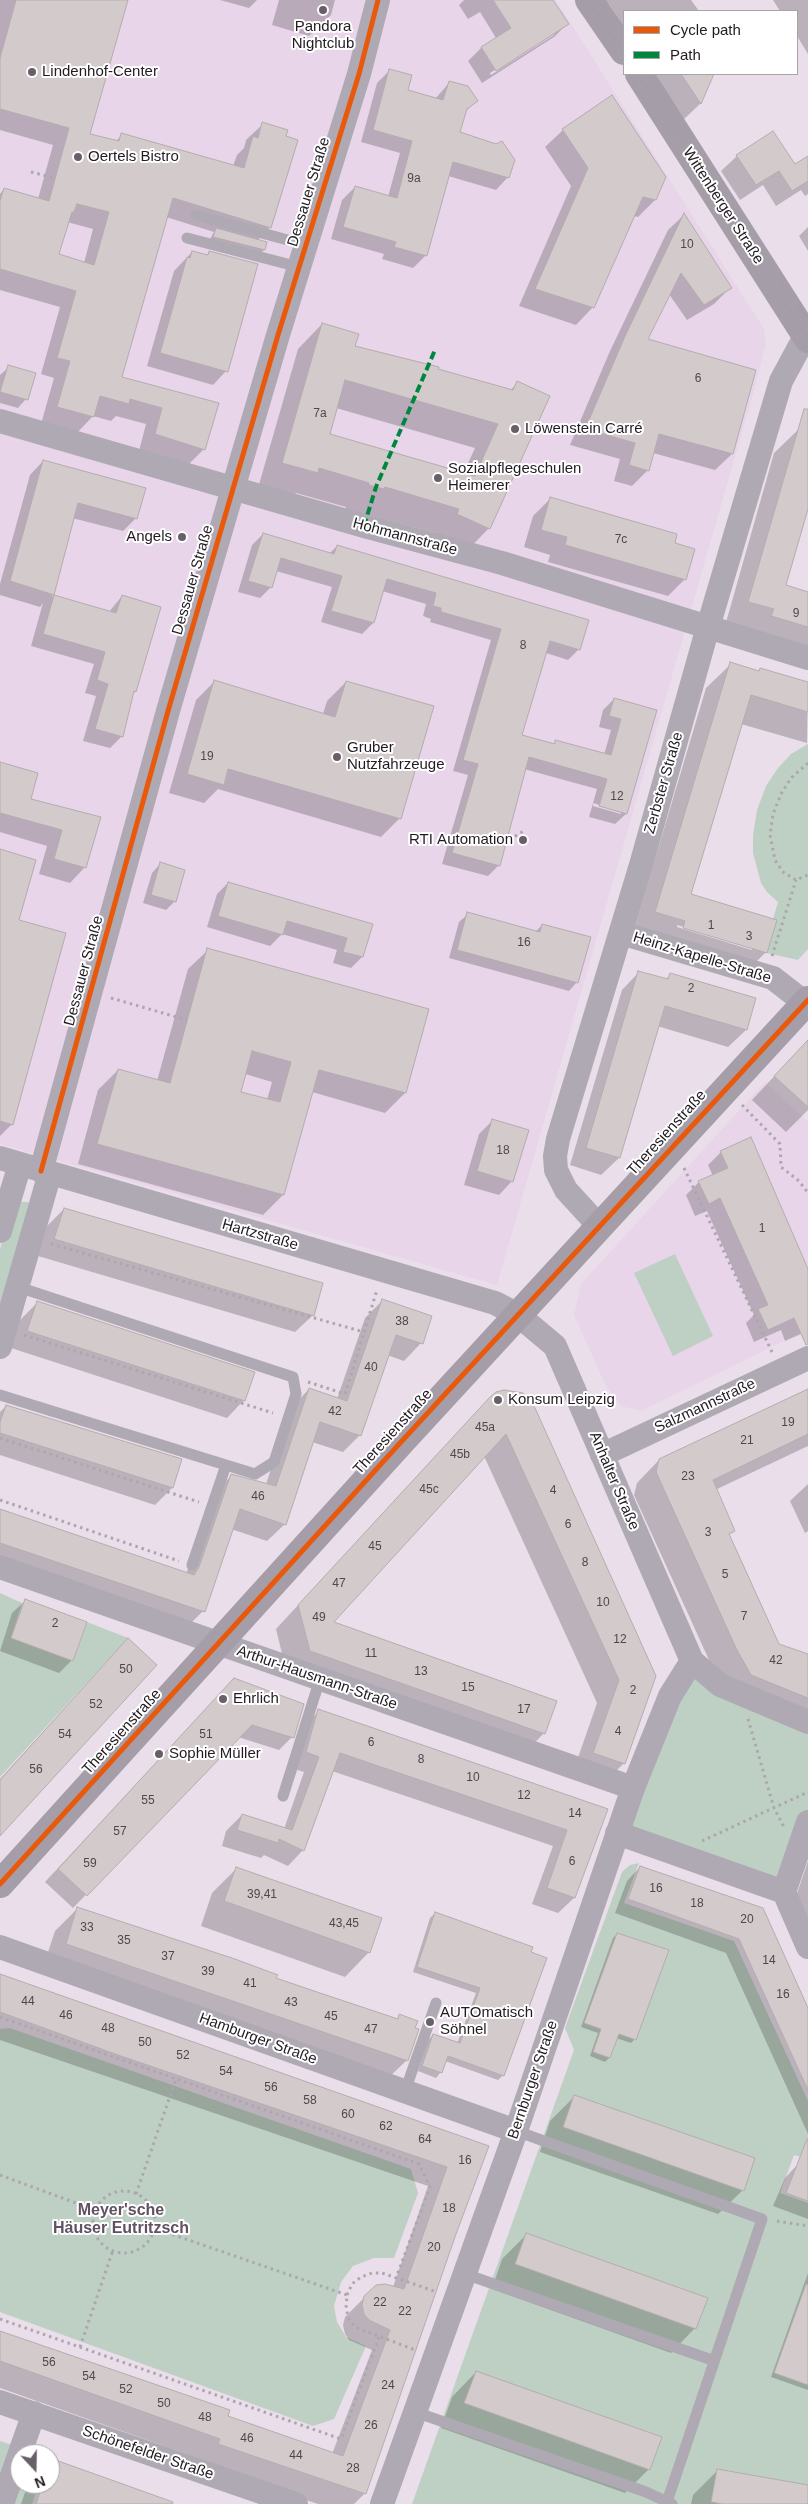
<!DOCTYPE html>
<meta charset="utf-8">
<style>
body{margin:0}
#map{position:relative;width:808px;height:2504px;overflow:hidden;background:#e9dee9;font-family:Arial,sans-serif}
canvas{display:block}
.legend{position:absolute;left:623px;top:10px;width:175px;height:65px;box-sizing:border-box;background:#fff;border:1px solid #a7a4a7;margin:0;padding:6px 9px;list-style:none;font-size:15px;color:#221b22}
.legend li{display:flex;align-items:center;gap:10px;height:25px}
.legend b{width:25px;border:1px solid #a7a4a7}
.north{position:absolute;left:10px;top:2444px;width:50px;height:50px;box-sizing:border-box;background:#fff;border:1px solid #a7a4a7;border-radius:50%;rotate:159deg;font-size:14px;font-weight:700;line-height:20px;text-align:center;color:#221b22}
.north::after{content:'';display:block;margin:auto;width:18px;height:22px;background:#685f68;clip-path:polygon(50% 0,100% 100%,50% 72%,0 100%)}
</style>
<div id="map">
<canvas width="808" height="2504"></canvas>
<ul class="legend">
<li><b style="height:6px;background:#e8590c"></b>Cycle path</li>
<li><b style="height:6px;background:#00873e"></b>Path</li>
</ul>
<div class="north">N</div>
</div>
<script>
const ctx = document.querySelector('canvas').getContext('2d');
ctx.lineJoin = 'round';
function fillPath(path, color) { ctx.fillStyle = color; ctx.fill(path, 'evenodd'); }
const shape = rows => new Path2D(rows.map(r => 'M' + r).join(''));
function stroke(path, color, width, dash) { ctx.strokeStyle = color; ctx.lineWidth = width; ctx.lineCap = dash ? 'butt' : 'round'; ctx.setLineDash(dash || []); ctx.stroke(path); }
function label(font, color, halo, rows, align = 'center') {
  ctx.font = font + ' Arial,sans-serif'; ctx.lineWidth = 4; ctx.setLineDash([]); ctx.textBaseline = 'middle'; ctx.strokeStyle = halo; ctx.fillStyle = color; for (const [text, x, y, turn = 0] of rows) {
    ctx.save(); ctx.translate(x, y); ctx.rotate((+turn || 0) * Math.PI / 180); ctx.textAlign = isNaN(turn) ? turn : align; if (halo) ctx.strokeText(text, 0, 0); ctx.fillText(text, 0, 0); ctx.restore();
  }
}
fillPath(shape([
 [0,0,556,0,764,329,766,343,755,387,497,1285,0,1144],
 [765,1082,808,1122,808,1329,641,1411,621,1406,606,1386,574,1315,581,1284]
]), '#e8d5e9');
fillPath(shape([
 [808,744,808,949,798,960,767,953,773,919,778,902,767,892,761,883,753,853,753,835,757,810,766,786,778,768,791,754],
 [22,1202,28,1202,32,1207,0,1325,0,1249,10,1215,15,1205],
 [675,1254,713,1336,673,1356,634,1273],
 [0,1593,22,1603,11,1638,73,1661,87,1622,128,1638,0,1777],
 [692,1661,808,1722,808,1822,784,1892,617,1833],
 [639,1863,624,1903,734,1941,808,2101,808,2159,794,2155,780,2193,808,2203,808,2504,412,2504,574,2050,565,2028,622,1872,630,1865],
 [10,2028,411,2169,418,2193,394,2258,374,2258,353,2266,341,2282,334,2306,337,2322,346,2337,366,2346,334,2419,313,2426,0,2312,0,2029],
 [0,2441,40,2454,20,2454,20,2484,39,2484,32,2504,0,2504]
]), '#bed0c4');
fillPath(shape([
 [0,0,127,0,88,134,115,142,122,135,233,166,237,155,244,148,246,140,263,124,270,227,257,241,266,243,264,250,260,254,210,239,214,232,166,217,120,378,217,403,204,449,187,466,139,451,146,424,116,416,111,421,93,416,76,434,41,424,54,378,41,374,60,307,0,290,0,194,4,189,38,199,53,145,0,130],
 [67,222,93,229,84,263,58,255],
 [220,0,257,0,249,8],
 [279,0,335,0,331,15,309,36,272,25],
 [464,0,552,0,567,24,554,37,482,83,468,61,481,48,496,38,480,12,468,19,459,5],
 [554,32,554,35,491,75,490,73],
 [594,0,691,0,699,11,624,11,624,27,609,4,600,10],
 [773,0,808,0,808,54,797,36,797,11,780,11],
 [390,70,406,91,435,99,449,83,476,101,464,113,458,133,496,145,508,177,496,190,448,176,426,255,413,268,382,259,384,254,331,239,342,200,355,187,388,197,400,153,361,142,377,83],
 [654,74,712,74,700,104,683,120],
 [612,97,655,200,638,217,634,216,593,307,576,325,519,306,571,186,545,147,563,130],
 [737,156,794,166,808,157,808,194,805,196,801,190,776,206,763,185,740,200,721,171],
 [684,215,730,288,714,304,687,320,669,294,646,340,755,370,732,454,715,470,653,453,648,470,632,486,614,481,620,459,570,445,610,351,668,230],
 [808,227,808,251,799,236],
 [192,252,206,256,209,253,226,371,213,385,147,366,174,271],
 [322,324,354,347,510,391,517,383,489,528,465,553,434,538,436,533,345,509,346,507,296,493,292,497,258,488,298,349],
 [336,408,475,448,463,474,328,435],
 [9,367,26,399,18,408,0,403,0,375],
 [799,429,808,432,808,504,784,586,808,593,808,658,725,626,774,453],
 [43,461,136,518,123,531,72,518,52,596,109,612,122,596,135,691,133,694,122,736,110,748,83,741,96,696,85,693,94,664,31,646,43,603,40,607,0,595,0,584,30,475],
 [550,499,673,544,685,579,668,596,548,562,550,555,524,547,533,516],
 [263,534,329,554,337,546,579,649,568,660,546,653,521,736,553,745,556,741,604,755,611,730,599,727,603,710,614,699,655,711,626,814,615,824,589,817,597,789,524,769,498,866,488,876,442,864,468,775,453,771,491,640,430,622,431,619,423,616,426,604,382,591,373,623,362,634,321,622,332,587,276,571,271,587,260,598,238,592,252,545],
 [593,803,621,811,621,814,593,806],
 [731,664,758,672,760,669,808,683,807,743,741,724,689,895,766,952,742,976,632,936,706,688],
 [677,925,752,947,752,950,677,927],
 [214,682,323,714,327,701,346,682,400,818,381,837,218,789,204,803,169,793,196,700],
 [0,763,29,800,99,818,85,867,70,883,39,874,47,846,0,832],
 [0,851,17,920,12,1124,0,1136],
 [160,864,175,901,166,910,143,903,152,873],
 [228,883,371,925,362,957,351,968,333,963,337,950,282,934,270,946,207,927,217,894],
 [468,914,535,932,542,925,577,982,569,991,449,958,459,922],
 [208,950,428,1010,405,1093,385,1113,312,1092,283,1195,263,1215,78,1164,98,1090,118,1070,157,1081,188,969],
 [245,1074,272,1082,267,1100,240,1092],
 [639,972,665,980,671,974,746,1030,728,1047,657,1026,619,1158,601,1175,570,1165,622,990],
 [808,1040,808,1110,786,1132,752,1100],
 [492,1121,512,1181,499,1195,464,1185,479,1134],
 [721,1152,808,1271,808,1331,785,1341,781,1330,754,1342,746,1323,754,1315,707,1211,695,1216,686,1195,699,1182,713,1176,708,1165],
 [64,1209,313,1315,295,1332,38,1256,47,1226],
 [382,1301,421,1343,404,1361,387,1355,360,1435,343,1452,312,1442,285,1524,267,1541,231,1529,203,1611,186,1628,0,1565,0,1511,186,1574,214,1493,231,1476,266,1484,292,1407,309,1389,337,1399,365,1318],
 [37,1303,244,1400,227,1418,11,1348,20,1320],
 [808,1391,808,1446,715,1490,734,1531,728,1536,778,1645,808,1656,808,1727,714,1671,634,1495,637,1483,659,1460],
 [523,1395,655,1676,624,1763,601,1786,572,1775,597,1703,484,1456,332,1622,544,1733,522,1756,287,1674,276,1629,468,1421],
 [6,1406,172,1488,155,1505,0,1455,0,1412],
 [808,1484,808,1531,805,1533,790,1501],
 [26,1600,72,1660,59,1673,0,1651,12,1613],
 [128,1639,0,1835,0,1779],
 [234,1679,292,1737,279,1750,238,1737,73,1908,45,1882],
 [320,1710,606,1810,574,1898,558,1913,532,1904,553,1846,332,1771,303,1850,288,1866,264,1855,261,1858,222,1846,226,1831,242,1815,284,1829,304,1772,291,1768,304,1726],
 [808,1861,808,1953,790,1914],
 [640,1867,762,1909,808,2011,808,2134,726,1953,615,1913,627,1881],
 [236,1869,369,1952,345,1977,201,1926,212,1893],
 [78,1908,274,1979,396,2020,399,2016,407,2060,383,2083,43,1967,55,1931],
 [435,1913,531,1947,503,2075,498,2080,445,2061,440,2073,436,2078,418,2071,428,2040,433,2035,457,2044,476,1993,413,1972,430,1918],
 [617,1934,635,2039,631,2043,616,2038,609,2058,605,2062,590,2056,598,2033,581,2027,613,1938],
 [0,1975,488,2147,455,2233,365,2493,354,2504,318,2504,199,2464,201,2459,0,2388,0,2331,226,2417,332,2454,372,2350,349,2340,345,2334,343,2325,345,2317,365,2297,393,2287,428,2186,0,2040],
 [575,2096,743,2190,718,2214,540,2152,550,2121],
 [798,2164,808,2168,808,2219,773,2206,785,2178],
 [527,2234,695,2328,671,2353,492,2289,502,2259],
 [808,2273,808,2390,771,2377],
 [476,2372,649,2469,625,2493,441,2428,452,2397],
 [52,2460,174,2504,21,2504,28,2484,50,2484],
 [717,2471,808,2487,808,2504,691,2504,693,2495]
]), '#0003');
const building = shape([
 [16,0,128,0,90,134,119,141,121,133,244,168,253,136,258,138,262,122,288,130,286,136,298,140,271,228,173,198,122,377,219,403,205,450,155,434,162,408,130,399,129,404,100,396,94,417,57,407,70,361,57,358,76,291,0,269,0,201,4,188,49,201,69,128,0,109,0,58,16,0],
 [77,204,109,212,94,265,59,254,72,212,74,212,77,204],
 [493,0,553,0,569,24,496,71,481,47,511,28,493,0],
 [389,69,412,75,408,90,443,100,449,81,468,86,478,101,467,109,460,132,496,144,502,141,515,160,509,178,453,162,427,256,394,247,396,242,343,227,355,186,397,198,412,141,373,130,389,69],
 [681,74,714,74,701,104,681,74],
 [612,95,666,177,656,200,643,197,594,308,535,289,588,168,562,129,612,95],
 [773,131,795,164,808,156,808,181,792,191,779,171,756,185,736,155,773,131],
 [684,213,732,288,704,305,681,273,648,339,756,370,733,454,659,434,649,471,629,465,635,443,585,429,626,334,684,213],
 [216,228,267,242,265,250,213,237,216,228],
 [192,251,208,255,209,251,258,264,228,372,160,353,187,257,190,258,192,251],
 [322,323,359,334,355,346,439,367,438,369,513,390,517,381,550,396,490,529,457,514,459,509,385,487,384,489,376,487,369,485,369,483,319,468,318,473,282,463,322,323],
 [345,380,498,424,475,476,330,434,345,380],
 [8,365,36,373,28,400,0,392,8,365],
 [804,409,808,409,808,509,786,585,808,592,808,627,771,616,774,609,748,602,804,409],
 [43,460,146,488,137,519,78,503,54,595,10,581,43,460],
 [550,497,677,534,675,543,695,549,686,580,565,545,567,537,541,530,550,497],
 [263,533,334,554,337,545,589,620,580,650,550,641,522,735,555,744,555,740,611,755,621,719,609,716,614,698,657,710,627,814,599,806,607,779,529,757,500,866,452,853,478,764,463,760,501,629,441,612,441,608,433,606,436,593,387,579,374,623,331,611,342,576,281,558,272,588,248,581,263,533],
 [54,595,116,613,122,595,161,607,136,692,134,691,123,737,95,729,108,684,97,680,105,652,43,634,54,595],
 [730,662,759,671,760,668,808,682,808,712,751,695,691,894,777,920,767,953,683,928,685,921,655,912,730,662],
 [214,680,335,717,346,681,434,706,401,819,228,769,224,785,187,774,214,680],
 [0,762,38,773,31,799,101,817,86,868,54,859,62,830,0,813,0,762],
 [0,849,36,860,19,920,66,933,13,1125,0,1121,0,849],
 [160,862,185,870,176,902,151,895,160,862],
 [228,882,373,924,363,957,343,952,347,938,287,921,283,935,218,916,228,882],
 [467,912,540,932,542,924,591,937,578,983,457,950,467,912],
 [207,948,429,1009,406,1093,319,1070,284,1195,97,1144,118,1069,170,1083,207,948],
 [252,1051,291,1062,280,1102,241,1092,252,1051],
 [638,971,668,979,670,973,756,998,747,1030,665,1006,620,1158,586,1148,638,971],
 [808,1040,808,1107,774,1076,808,1040],
 [492,1119,529,1130,513,1182,477,1171,492,1119],
 [751,1137,808,1269,808,1344,806,1345,794,1318,768,1330,758,1309,768,1305,720,1198,709,1204,698,1181,728,1168,720,1151,751,1137],
 [64,1208,323,1283,314,1316,54,1239,64,1208],
 [382,1299,432,1316,423,1344,396,1335,361,1436,320,1422,286,1525,240,1509,205,1612,0,1543,0,1509,194,1575,199,1567,231,1474,276,1486,309,1388,347,1401,382,1299],
 [37,1301,255,1372,245,1401,27,1331,37,1301],
 [808,1389,808,1434,713,1480,735,1531,729,1534,779,1644,808,1654,808,1698,751,1675,736,1648,656,1472,659,1459,808,1389],
 [504,1390,523,1393,535,1408,656,1676,625,1764,593,1753,619,1680,506,1434,334,1622,557,1701,545,1734,310,1651,298,1605,490,1397,496,1392,504,1390],
 [6,1405,182,1459,173,1488,0,1433,0,1422,6,1405],
 [25,1599,87,1622,73,1661,11,1638,25,1599],
 [128,1638,157,1665,0,1836,0,1780,128,1638],
 [234,1678,304,1704,294,1738,252,1725,87,1896,58,1869,234,1678],
 [318,1709,608,1809,575,1898,547,1888,567,1830,340,1753,304,1851,279,1839,278,1843,237,1830,242,1814,292,1830,319,1757,306,1752,318,1709],
 [640,1866,763,1908,808,2008,808,2090,739,1939,628,1899,640,1866],
 [236,1867,382,1918,370,1953,224,1901,236,1867],
 [77,1907,235,1959,278,1975,276,1978,317,1992,398,2019,399,2014,418,2021,415,2028,419,2029,408,2061,66,1944,77,1907],
 [435,1912,533,1947,531,1952,547,1958,504,2076,448,2056,442,2073,422,2066,433,2034,460,2043,480,1988,417,1967,435,1912],
 [617,1933,669,1950,636,2040,619,2034,610,2058,593,2052,601,2029,584,2023,617,1933],
 [0,1974,489,2146,456,2234,366,2494,218,2444,220,2439,0,2361,0,2331,230,2410,228,2416,343,2456,390,2330,369,2320,364,2314,362,2305,364,2296,376,2285,385,2284,404,2289,447,2167,118,2055,0,2012,0,1974],
 [574,2095,755,2158,744,2191,563,2127,574,2095],
 [807,2139,808,2139,808,2201,786,2193,807,2139],
 [526,2233,708,2298,696,2329,515,2264,526,2233],
 [806,2284,808,2285,808,2385,774,2373,806,2284],
 [476,2371,662,2437,650,2470,464,2403,476,2371],
 [50,2458,173,2502,172,2504,36,2504,43,2484,50,2484,50,2458],
 [717,2469,808,2485,808,2504,722,2504,711,2502,717,2469]
]);
fillPath(building, '#d3cacb');
stroke(building, '#b5acae', 1);
stroke(shape([
 [31,172,55,178],
 [808,763,791,778,781,794,773,814,770,835,775,860,783,872,796,880,808,875],
 [509,835,514,837,525,830],
 [772,956,796,880],
 [111,998,187,1020],
 [742,1105,780,1144,781,1167,799,1181,808,1193],
 [684,1168,772,1352],
 [51,1244,364,1332,377,1290],
 [24,1335,273,1413],
 [308,1382,345,1394,364,1332],
 [0,1438,199,1502],
 [0,1500,179,1561],
 [748,1719,774,1808,784,1827],
 [702,1841,808,1792],
 [0,2017,419,2164,430,2187,396,2278],
 [0,2175,95,2210],
 '93 2222a31 31 0 1 1 62 0a31 31 0 1 1-62 0Z',
 [136,2194,176,2079],
 [777,2221,808,2226],
 [154,2228,347,2295,346,2308,349,2320,355,2327,415,2350],
 [347,2295,352,2284,361,2277,372,2273,382,2273,437,2292],
 [0,2319,341,2439,379,2337],
 [80,2347,113,2250]
]), '#aca6ae', 3, [2.5, 4]);
stroke(shape([
 [196,215,306,245],
 [187,238,299,267],
 [0,1395,255,1474,274,1462,296,1394,293,1377,18,1287],
 [192,1565,226,1465],
 [283,1796,320,1679],
 [405,2091,436,2003],
 [516,2131,762,2219,667,2502],
 [465,2274,712,2360],
 [415,2412,646,2492,672,2504]
]), '#afa9b3', 11);
stroke(shape([
 [0,421,364,526,502,563,808,658],
 [621,933,773,978,805,1003],
 [0,1158,495,1303,518,1315,555,1346,692,1661,720,1685,808,1722],
 [41,1171,168,711,278,335,359,74,378,0],
 [599,1226,566,1190,556,1170,555,1156,558,1139,641,865,708,627,781,381,808,331],
 [0,1231,20,1164],
 [0,1347,50,1173],
 [602,1455,808,1358],
 [0,1567,633,1788],
 [617,1833,784,1892],
 [784,1892,808,1822],
 [784,1892,808,1947],
 [0,1947,516,2131],
 [0,2402,296,2504],
 [2,2504,34,2413],
 [382,2504,516,2131,633,1788,670,1696,692,1661]
]), '#afa9b3', 24);
stroke(shape([
 [589,0,624,51],
 [639,74,808,339],
 [0,1884,401,1442,808,1000]
]), '#a59ea9', 28);
stroke(shape([
 [584,0,624,61],
 [593,0,624,47],
 [632,74,808,345],
 [642,74,704,169],
 [770,272,808,330]
]), '#a9a2ac', 1);
stroke(shape([
 [364,526,376,487,435,350]
]), '#00873e', 4, [8, 4]);
stroke(shape([
 [41,1171,168,711,278,335,359,74,378,0],
 [0,1884,401,1442,808,1000]
]), '#e8590c', 5);
for (const [x, y, r, color] of [
 [323,10,5,"#685f68"],
 [32,72,5,"#685f68"],
 [78,157,5,"#685f68"],
 [515,429,5,"#685f68"],
 [438,478,5,"#685f68"],
 [182,537,5,"#685f68"],
 [337,757,5,"#685f68"],
 [523,840,5,"#685f68"],
 [498,1400,5,"#685f68"],
 [223,1699,5,"#685f68"],
 [159,1754,5,"#685f68"],
 [430,2022,5,"#685f68"]
]) { const dot = new Path2D(); dot.arc(x, y, r, 0, 2 * Math.PI); ctx.fillStyle = color; ctx.fill(dot); stroke(dot, '#fff', 2); }
label('12px', '#4e474c', null, [
 ["9a",414,179],
 ["10",687,245],
 ["6",698,379],
 ["7a",320,414],
 ["7c",621,540],
 ["9",796,614],
 ["8",523,646],
 ["19",207,757],
 ["12",617,797],
 ["1",711,926],
 ["3",749,937],
 ["16",524,943],
 ["2",691,989],
 ["18",503,1151],
 ["1",762,1229],
 ["38",402,1322],
 ["40",371,1368],
 ["42",335,1412],
 ["19",788,1423],
 ["45a",485,1428],
 ["21",747,1441],
 ["45b",460,1455],
 ["23",688,1477],
 ["45c",429,1490],
 ["4",553,1491],
 ["46",258,1497],
 ["6",568,1525],
 ["3",708,1533],
 ["45",375,1547],
 ["8",585,1563],
 ["5",725,1575],
 ["47",339,1584],
 ["10",603,1603],
 ["7",744,1617],
 ["49",319,1618],
 ["2",55,1624],
 ["12",620,1640],
 ["11",371,1654],
 ["42",776,1661],
 ["50",126,1670],
 ["13",421,1672],
 ["15",468,1688],
 ["2",633,1691],
 ["52",96,1705],
 ["17",524,1710],
 ["4",618,1732],
 ["54",65,1735],
 ["51",206,1735],
 ["6",371,1743],
 ["8",421,1760],
 ["56",36,1770],
 ["10",473,1778],
 ["12",524,1796],
 ["55",148,1801],
 ["14",575,1814],
 ["57",120,1832],
 ["6",572,1862],
 ["59",90,1864],
 ["16",656,1889],
 ["39,41",262,1895],
 ["18",697,1904],
 ["20",747,1920],
 ["43,45",344,1924],
 ["33",87,1928],
 ["35",124,1941],
 ["37",168,1957],
 ["14",769,1961],
 ["39",208,1972],
 ["41",250,1984],
 ["16",783,1995],
 ["44",28,2002],
 ["43",291,2003],
 ["46",66,2016],
 ["45",331,2017],
 ["48",108,2029],
 ["47",371,2030],
 ["50",145,2043],
 ["52",183,2056],
 ["54",226,2072],
 ["56",271,2088],
 ["58",310,2101],
 ["60",348,2115],
 ["62",386,2127],
 ["64",425,2140],
 ["16",465,2161],
 ["18",449,2209],
 ["20",434,2248],
 ["22",380,2303],
 ["22",405,2312],
 ["56",49,2363],
 ["54",89,2377],
 ["24",388,2386],
 ["52",126,2390],
 ["50",164,2404],
 ["48",205,2418],
 ["26",371,2426],
 ["46",247,2439],
 ["44",296,2456],
 ["28",353,2469]
]);
label('15px', '#221b22', '#fff', [
 ["Pandora",323,27,"center"],
 ["Nightclub",323,44,"center"],
 ["Lindenhof-Center",42,72],
 ["Oertels Bistro",88,157],
 ["Löwenstein Carré",525,429],
 ["Sozialpflegeschulen",448,469],
 ["Heimerer",448,486],
 ["Angels",172,537,"right"],
 ["Gruber",347,748],
 ["Nutzfahrzeuge",347,765],
 ["RTI Automation",513,840,"right"],
 ["Konsum Leipzig",508,1400],
 ["Ehrlich",233,1699],
 ["Sophie Müller",169,1754],
 ["AUTOmatisch",440,2013],
 ["Söhnel",440,2030]
], 'left');
label('15px', '#221b22', '#fff', [
 ["Dessauer Straße",309,192,-73],
 ["Wittenberger Straße",723,206,57],
 ["Hohmannstraße",405,537,15],
 ["Dessauer Straße",193,580,-74],
 ["Zerbster Straße",664,783,-74],
 ["Heinz-Kapelle-Straße",702,958,17],
 ["Dessauer Straße",84,971,-75],
 ["Theresienstraße",667,1133,-48],
 ["Hartzstraße",260,1235,16],
 ["Salzmannstraße",705,1406,-25],
 ["Theresienstraße",393,1432,-48],
 ["Anhalter Straße",614,1481,67],
 ["Arthur-Hausmann-Straße",317,1678,19],
 ["Theresienstraße",122,1732,-48],
 ["Hamburger Straße",258,2039,20],
 ["Bernburger Straße",533,2080,-71],
 ["Schönefelder Straße",148,2453,19]
]);
label('bold 16px', '#625163', '#fff', [
 ["Meyer'sche",121,2211],
 ["Häuser Eutritzsch",121,2229]
]);
</script>
